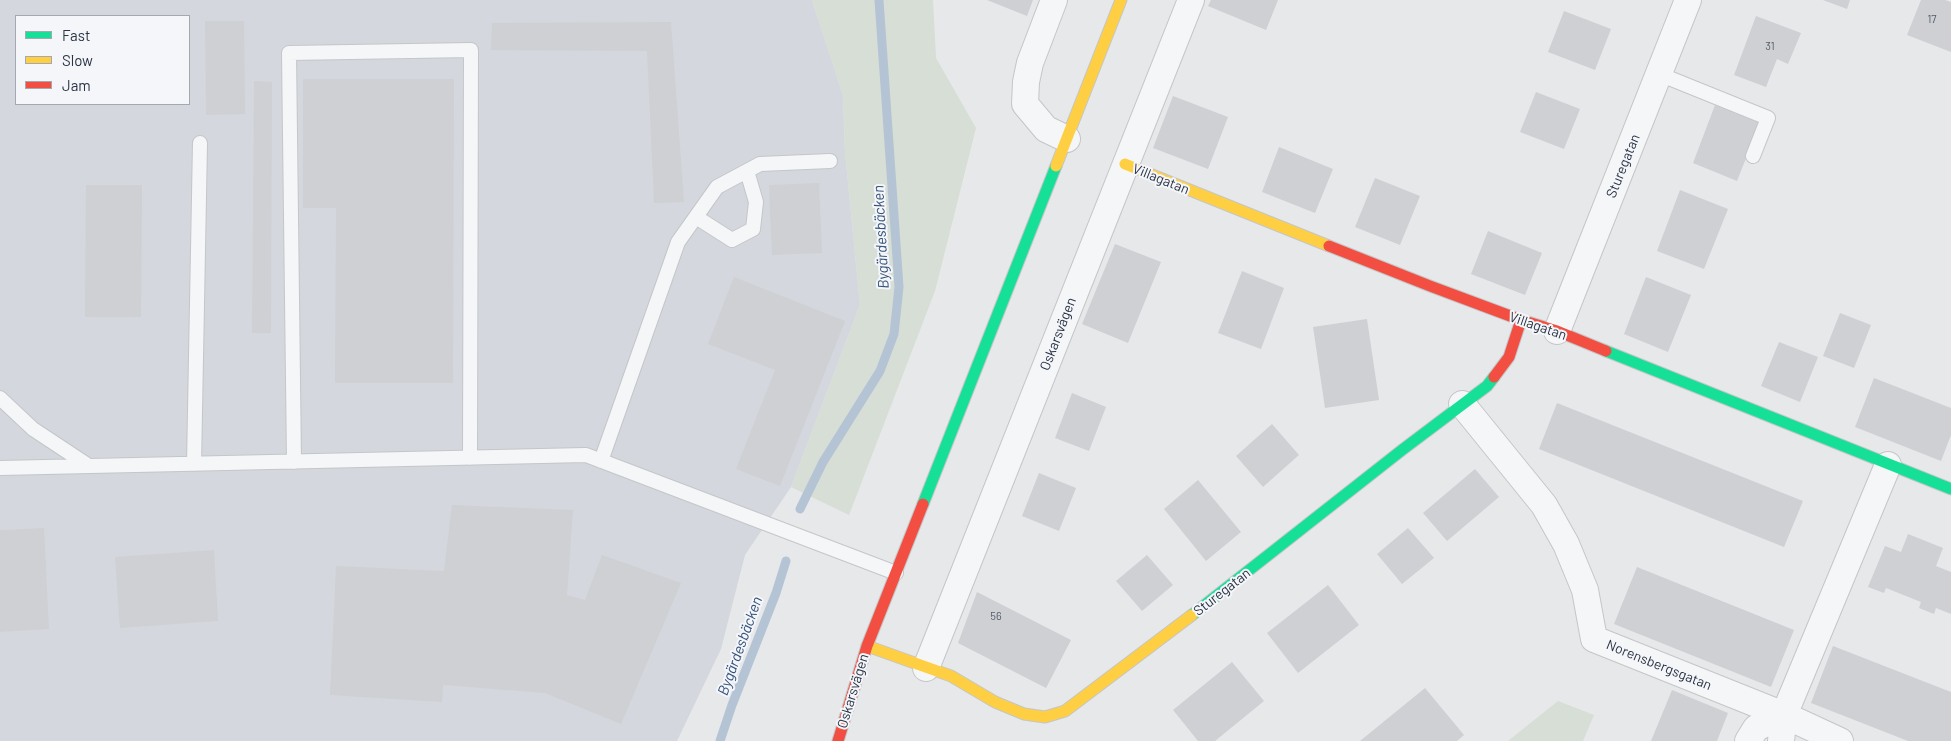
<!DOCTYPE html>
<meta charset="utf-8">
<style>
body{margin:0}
#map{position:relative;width:1951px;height:741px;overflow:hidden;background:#e6e8ea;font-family:Barlow,sans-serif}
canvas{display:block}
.legend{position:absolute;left:15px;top:15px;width:175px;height:90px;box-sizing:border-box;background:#f4f6f9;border:1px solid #a4a8b1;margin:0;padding:6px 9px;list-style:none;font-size:15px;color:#2b3445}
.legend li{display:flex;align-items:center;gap:10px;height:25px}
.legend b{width:25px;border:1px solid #a4a8b1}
</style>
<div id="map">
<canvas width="1951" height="741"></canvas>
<ul class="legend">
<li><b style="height:6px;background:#16e098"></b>Fast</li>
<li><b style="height:6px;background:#ffcf43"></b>Slow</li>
<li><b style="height:6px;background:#f24e42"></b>Jam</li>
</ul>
</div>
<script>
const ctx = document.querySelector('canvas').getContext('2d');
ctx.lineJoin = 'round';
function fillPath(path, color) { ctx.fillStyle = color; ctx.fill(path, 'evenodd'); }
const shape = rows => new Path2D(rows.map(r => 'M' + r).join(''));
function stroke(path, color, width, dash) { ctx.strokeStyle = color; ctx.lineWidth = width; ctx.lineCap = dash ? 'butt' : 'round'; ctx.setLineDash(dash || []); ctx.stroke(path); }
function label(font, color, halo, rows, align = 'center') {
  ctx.font = font + ' Barlow,sans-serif'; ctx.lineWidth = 4; ctx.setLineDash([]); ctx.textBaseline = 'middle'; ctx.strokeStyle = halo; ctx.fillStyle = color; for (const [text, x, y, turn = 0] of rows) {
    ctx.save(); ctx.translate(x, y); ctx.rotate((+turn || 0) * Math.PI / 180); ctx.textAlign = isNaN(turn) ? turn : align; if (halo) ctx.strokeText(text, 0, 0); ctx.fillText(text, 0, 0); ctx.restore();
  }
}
fillPath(shape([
 [0,0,812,0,843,95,845,152,860,305,791,487,745,555,721,649,677,741,0,741],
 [16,16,189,16,189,104,16,104]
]), '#d4d7dd');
fillPath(shape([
 [812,0,933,0,936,58,976,128,935,291,849,515,791,487,860,305,845,152,843,95],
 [1558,701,1594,715,1583,741,1508,741]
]), '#d6ded6');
stroke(shape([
 [800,509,823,462,880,371,894,334,899,287,879,0],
 [720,741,732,705,776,593,786,561]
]), '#b4c4d5', 9);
fillPath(shape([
 [987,0,1033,0,1027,16],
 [1211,0,1278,0,1266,30,1208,6],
 [1823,0,1850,0,1847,9],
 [1921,0,1945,0,1951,2,1951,52,1907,35],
 [1564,11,1611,29,1595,70,1548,52],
 [1756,16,1801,33,1788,64,1777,59,1766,87,1734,75],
 [205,21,244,21,245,114,206,115],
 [671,22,684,202,654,203,647,51,491,50,492,23],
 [303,79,454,79,453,383,335,383,336,208,303,208],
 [254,81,272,82,271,333,252,333],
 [1536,92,1580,109,1564,149,1520,132],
 [1173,96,1228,117,1208,169,1153,148],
 [1715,105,1760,123,1737,181,1693,163],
 [1279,147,1333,169,1315,213,1262,192],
 [1375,178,1420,196,1400,245,1355,227],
 [819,183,822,253,772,255,769,185],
 [86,185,142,185,141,317,85,317],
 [1680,190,1728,209,1704,269,1657,251],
 [1488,231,1542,253,1525,295,1471,274],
 [1115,244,1161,262,1128,343,1082,324],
 [1242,271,1284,288,1261,349,1218,333],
 [734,277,845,321,780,486,736,469,775,370,708,344],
 [1646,277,1691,295,1668,352,1624,334],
 [1840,313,1871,325,1854,368,1823,356],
 [1367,319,1379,400,1325,408,1313,327],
 [1779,342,1818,357,1800,402,1761,386],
 [1874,378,1951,408,1951,435,1941,461,1855,427],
 [1072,393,1106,407,1089,451,1055,438],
 [1557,403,1803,501,1784,547,1539,449],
 [1272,424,1299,455,1263,487,1236,456],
 [1475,469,1499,497,1447,541,1423,513],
 [1039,473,1076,488,1059,531,1022,516],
 [1198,480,1241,532,1206,561,1164,509],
 [452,505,573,510,567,595,585,600,602,555,681,583,621,724,545,693,443,685,442,702,330,695,336,566,444,571],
 [44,528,49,629,0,632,0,530],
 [1408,528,1434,558,1402,584,1377,554],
 [1908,534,1943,548,1936,566,1951,572,1951,614,1936,608,1934,614,1919,608,1921,602,1886,588,1884,593,1868,587,1885,546,1901,552],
 [214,550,218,621,120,628,115,557],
 [1147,555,1173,585,1142,611,1116,581],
 [1637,567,1794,630,1771,687,1614,624],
 [1328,585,1359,625,1298,673,1267,633],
 [977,592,1071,640,1046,688,958,643],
 [1833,646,1951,692,1951,741,1908,741,1811,703],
 [1232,662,1264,701,1215,741,1198,741,1173,710],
 [1425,688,1464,735,1457,741,1360,741],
 [1672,690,1728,713,1717,741,1651,741]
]), '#ced0d3');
const lane = shape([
 [1659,74,1768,118,1753,156],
 [696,217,732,240,753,229,756,202,747,171],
 [0,398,33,429,89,466],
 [601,461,678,242,717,187,760,164,830,161],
 [294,462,289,53,471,50,470,458],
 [194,464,200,143],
 [0,468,586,455,896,573]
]);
const street = shape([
 [1054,0,1030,63,1026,82,1025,104,1046,129,1067,139],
 [1557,331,1688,0],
 [1462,404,1544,505,1566,544,1585,590,1594,639,1784,715,1840,741],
 [926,668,1191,0],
 [1748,741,1756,728,1784,715],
 [1781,741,1784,715,1888,465]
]);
const fast = shape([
 [1606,351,1951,489],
 [923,504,1056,166],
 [1192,615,1402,450,1487,386,1494,377]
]);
const slow = shape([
 [1125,164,1329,246],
 [1056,166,1121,0],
 [867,646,951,676,995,702,1024,714,1045,717,1065,711,1192,615]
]);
const jam = shape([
 [1329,246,1430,286,1521,320,1557,331,1606,351],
 [1494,377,1509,357,1521,320],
 [838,741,867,646,923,504]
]);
stroke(lane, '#c4c6c8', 16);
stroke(street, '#c4c6c8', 28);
stroke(fast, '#c4c6c8', 13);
stroke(slow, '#c4c6c8', 13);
stroke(jam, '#c4c6c8', 13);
stroke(lane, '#f5f6f7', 14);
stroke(street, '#f5f6f7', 26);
stroke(fast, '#16e098', 11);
stroke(slow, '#ffcf43', 11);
stroke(jam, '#f24e42', 11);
label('11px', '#545c69', null, [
 ["17",1932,19],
 ["31",1770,46],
 ["56",996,616]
]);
label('14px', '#2b3445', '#f4f6f9', [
 ["Sturegatan",1623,166,-68],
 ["Villagatan",1161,179,22],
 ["Villagatan",1538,326,19],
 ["Oskarsvägen",1058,334,-69],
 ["Sturegatan",1222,592,-38],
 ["Norensbergsgatan",1659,665,22],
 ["Oskarsvägen",853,691,-73]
]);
label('italic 15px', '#34527a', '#f4f6f9', [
 ["Bygärdesbäcken",881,237,-93],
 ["Bygärdesbäcken",740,646,-70]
]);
</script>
